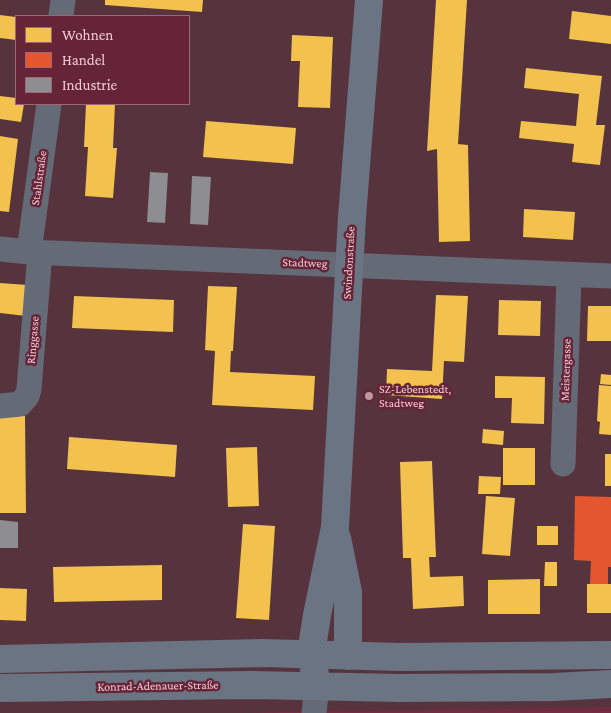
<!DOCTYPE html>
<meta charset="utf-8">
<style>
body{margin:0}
#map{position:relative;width:611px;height:713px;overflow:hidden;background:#56333d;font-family:"Crimson Pro",serif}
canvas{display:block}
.legend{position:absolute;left:15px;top:15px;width:175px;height:90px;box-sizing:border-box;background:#652437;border:1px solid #9e6775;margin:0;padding:6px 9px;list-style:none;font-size:15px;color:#f4cbd3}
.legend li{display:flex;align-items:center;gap:10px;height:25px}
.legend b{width:25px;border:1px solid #9e6775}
</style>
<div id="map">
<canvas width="611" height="713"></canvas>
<ul class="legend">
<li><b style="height:14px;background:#f2c14e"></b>Wohnen</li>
<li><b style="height:14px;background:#e4572e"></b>Handel</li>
<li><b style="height:14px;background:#8d8d92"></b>Industrie</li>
</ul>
</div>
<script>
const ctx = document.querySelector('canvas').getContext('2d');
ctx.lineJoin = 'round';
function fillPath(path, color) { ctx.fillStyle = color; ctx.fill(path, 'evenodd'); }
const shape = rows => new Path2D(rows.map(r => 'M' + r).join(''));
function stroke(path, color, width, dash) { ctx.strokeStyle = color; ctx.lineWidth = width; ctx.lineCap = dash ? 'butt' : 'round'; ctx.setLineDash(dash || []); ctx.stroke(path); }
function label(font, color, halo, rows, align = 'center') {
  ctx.font = font + ' "Crimson Pro",serif'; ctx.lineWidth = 5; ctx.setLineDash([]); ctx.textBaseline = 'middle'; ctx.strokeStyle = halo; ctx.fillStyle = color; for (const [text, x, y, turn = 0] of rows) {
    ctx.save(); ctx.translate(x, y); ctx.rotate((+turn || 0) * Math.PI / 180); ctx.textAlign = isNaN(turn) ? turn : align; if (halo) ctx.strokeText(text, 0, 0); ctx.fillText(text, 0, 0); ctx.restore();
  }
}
fillPath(shape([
 [611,707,611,713,249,713,279,712]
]), '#712c40');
fillPath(shape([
 [105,0,203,0,202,12,105,5],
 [436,0,467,0,458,144,468,145,470,241,439,242,437,149,427,151],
 [572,11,611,16,611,44,569,39],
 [0,15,16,17,16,40,0,38],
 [292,35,333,37,330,108,298,107,300,61,291,61],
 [526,68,602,76,596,125,605,125,600,165,572,162,574,144,519,138,521,121,576,126,579,94,524,88],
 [0,96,16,98,16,104,24,104,21,122,0,119],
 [86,104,115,104,113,148,117,148,113,198,85,196,88,147,84,147],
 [206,121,296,128,293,164,203,157],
 [0,136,18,139,9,212,0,211],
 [524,209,575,212,573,240,523,237],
 [0,283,28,285,26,316,0,313],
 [208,286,237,287,233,351,231,351,230,372,315,376,313,410,212,405,215,351,205,350],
 [436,295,468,296,464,362,444,361,442,399,386,395,387,369,432,371],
 [74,296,174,300,173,332,72,328],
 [499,300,541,301,540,336,498,335],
 [588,306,611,306,611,341,587,341],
 [601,374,611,375,611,385,600,384],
 [495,376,545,377,544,424,511,423,512,398,495,398],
 [599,385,611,386,611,435,599,434,600,422,597,421],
 [0,416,25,416,26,513,0,513],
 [483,429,504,431,503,445,482,443],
 [69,437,177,445,175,477,67,469],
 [257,447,259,506,228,507,226,448],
 [503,448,535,448,535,485,503,485],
 [605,454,611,454,611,486,605,486],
 [432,461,436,557,429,557,430,577,463,576,464,606,413,609,411,558,403,558,400,462],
 [479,476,501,477,500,494,478,494],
 [486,496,515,498,510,556,482,554],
 [243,524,275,526,269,620,236,618],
 [537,526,558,526,558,545,537,545],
 [545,562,557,562,557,586,544,586],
 [162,565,162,600,54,602,53,567],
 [540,579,540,614,488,614,488,580],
 [587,584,611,584,611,613,587,613],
 [0,588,27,589,26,621,0,620]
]), '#f2c14e');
fillPath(shape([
 [575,496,611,497,611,567,608,567,608,584,590,584,591,561,574,560]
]), '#e4572e');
fillPath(shape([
 [150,172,168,173,165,223,147,222],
 [192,176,211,177,208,225,190,224],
 [0,520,18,522,18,548,0,548]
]), '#8d8d92');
stroke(shape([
 [61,16,63,0],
 [0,249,29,252,611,276],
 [29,252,49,104],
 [0,406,20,404,27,396,29,389,40,252],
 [563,464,569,276],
 [314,713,317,685]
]), '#646b77', 25);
stroke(shape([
 [337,538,348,592,348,656],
 [0,659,263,653,399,657,611,655],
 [317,685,311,654,317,615,335,527,352,217,369,0],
 [0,688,252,685,399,688,554,687,611,684]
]), '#6a7483', 28);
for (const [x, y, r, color] of [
 [369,396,5,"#bd969e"]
]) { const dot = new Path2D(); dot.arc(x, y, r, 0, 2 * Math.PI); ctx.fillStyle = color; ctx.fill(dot); stroke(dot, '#652437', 2); }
label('12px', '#f4cbd3', '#652437', [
 ["Stahlstraße",39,178,-82],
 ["Stadtweg",305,263,2],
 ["Swindonstraße",349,263,-87],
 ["Ringgasse",33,340,-85],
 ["Meistergasse",566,370,-88],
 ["Konrad-Adenauer-Straße",158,686,-1]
]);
label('12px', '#f4cbd3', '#652437', [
 ["SZ-Lebenstedt,",379,389],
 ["Stadtweg",379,403]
], 'left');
</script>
